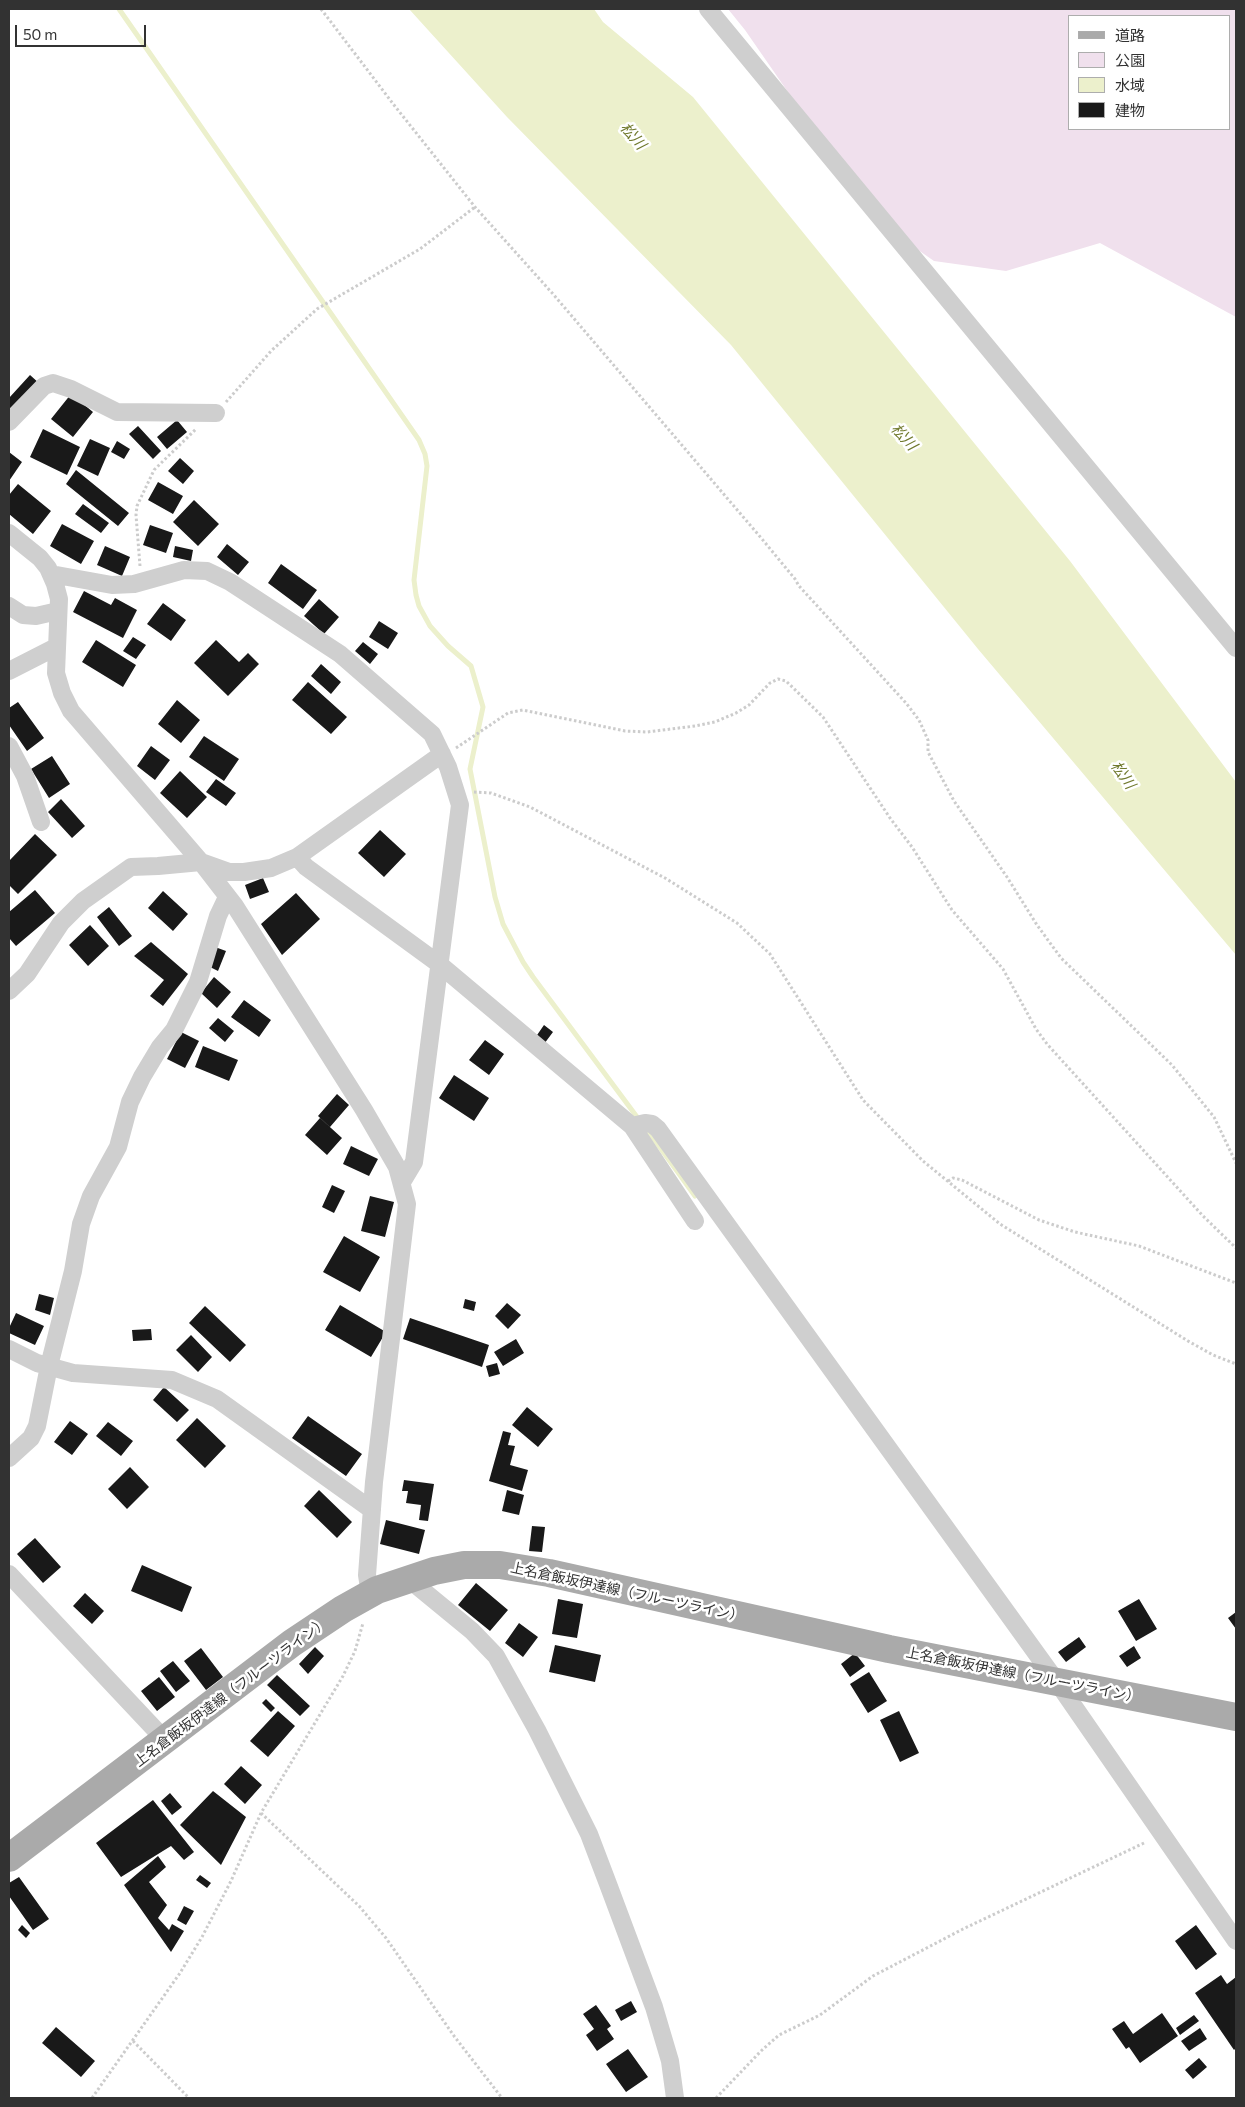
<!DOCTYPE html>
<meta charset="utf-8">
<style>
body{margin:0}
#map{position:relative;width:1245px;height:2107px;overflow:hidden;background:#fff;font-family:Commissioner,"Noto Sans JP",sans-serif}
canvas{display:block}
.frame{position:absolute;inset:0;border:10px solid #323232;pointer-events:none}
.legend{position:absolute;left:1068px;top:15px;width:162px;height:115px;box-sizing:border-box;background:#fff;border:1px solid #adadad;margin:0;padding:6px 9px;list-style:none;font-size:15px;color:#323232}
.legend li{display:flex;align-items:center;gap:10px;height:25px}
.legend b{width:25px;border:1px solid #adadad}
.scale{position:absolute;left:15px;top:25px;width:131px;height:22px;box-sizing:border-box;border:2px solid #323232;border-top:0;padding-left:6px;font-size:15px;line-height:18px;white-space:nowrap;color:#323232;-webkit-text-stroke:4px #fff;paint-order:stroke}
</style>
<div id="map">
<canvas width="1245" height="2107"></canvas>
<div class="frame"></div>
<ul class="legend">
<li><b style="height:6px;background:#aaa"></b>道路</li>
<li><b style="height:14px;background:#f0e0ed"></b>公園</li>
<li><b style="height:14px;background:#ecf0cc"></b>水域</li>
<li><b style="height:14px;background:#191919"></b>建物</li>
</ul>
<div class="scale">50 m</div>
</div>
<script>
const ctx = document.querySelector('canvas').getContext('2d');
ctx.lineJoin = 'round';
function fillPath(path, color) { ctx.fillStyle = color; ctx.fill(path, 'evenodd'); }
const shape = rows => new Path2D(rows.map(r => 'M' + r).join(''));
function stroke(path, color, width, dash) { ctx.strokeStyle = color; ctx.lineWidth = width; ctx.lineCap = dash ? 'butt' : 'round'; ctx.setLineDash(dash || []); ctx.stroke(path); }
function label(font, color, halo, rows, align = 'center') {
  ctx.font = font + ' Commissioner,"Noto Sans JP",sans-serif'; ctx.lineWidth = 5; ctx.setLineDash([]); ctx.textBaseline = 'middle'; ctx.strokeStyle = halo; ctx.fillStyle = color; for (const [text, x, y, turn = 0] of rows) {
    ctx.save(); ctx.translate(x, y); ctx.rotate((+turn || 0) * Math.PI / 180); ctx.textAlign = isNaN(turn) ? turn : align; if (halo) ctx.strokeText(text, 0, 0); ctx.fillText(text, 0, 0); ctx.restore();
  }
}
fillPath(shape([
 [728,9,1236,9,1236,317,1100,243,1006,271,934,261,878,222,745,30],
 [1069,16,1229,16,1229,129,1069,129]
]), '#f0e0ed');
fillPath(shape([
 [409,9,594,9,603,22,693,97,1070,561,1236,782,1236,955,978,649,731,345,507,117]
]), '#ecf0cc');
stroke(shape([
 [119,9,419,440,425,454,427,466,414,580,416,595,419,606,430,626,448,646,471,666,483,707,470,769,495,897,503,924,523,962,533,977,640,1121],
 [646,1128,695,1196]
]), '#ecf0cc', 5);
fillPath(shape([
 [30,375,40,384,9,417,9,398],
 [71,394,93,412,73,437,51,419],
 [177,420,187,432,167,449,157,437],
 [138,426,161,451,153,459,129,434],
 [43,429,80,447,67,475,30,457],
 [90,439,110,448,98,476,77,466],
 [117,441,130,449,124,459,111,452],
 [9,452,22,462,9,481],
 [180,458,194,471,183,484,168,471],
 [76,470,129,513,118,526,66,484],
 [158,482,183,496,173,514,148,500],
 [18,484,51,511,33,534,9,514,9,495],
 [194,500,219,524,198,546,173,522],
 [83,504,109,523,101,533,75,514],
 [62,524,94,541,81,564,50,546],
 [150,525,173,533,166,553,143,545],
 [227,544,249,562,238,575,217,557],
 [105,546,130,557,122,576,97,565],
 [175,546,193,550,191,561,173,557],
 [281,564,317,590,303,609,268,583],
 [84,591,111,605,115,598,137,610,123,638,73,612],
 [319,599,339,617,324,634,304,616],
 [163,603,186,620,171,641,147,624],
 [379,621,398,633,388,649,369,637],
 [133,637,146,645,136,659,123,651],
 [96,640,136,665,123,687,82,662],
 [216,640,239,662,248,653,259,664,228,696,194,663],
 [363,642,378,654,370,664,355,651],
 [321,664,341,682,331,694,311,676],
 [308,682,347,717,331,734,292,700],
 [177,700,200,720,181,743,158,724],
 [18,702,44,738,27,751,9,725,9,708],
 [204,736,239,759,224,781,189,757],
 [151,746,170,760,155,780,137,766],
 [52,756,70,784,49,798,31,769],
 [180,771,207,797,187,818,160,793],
 [216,779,236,793,226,806,206,792],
 [61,799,85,826,72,838,48,812],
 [380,830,406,854,384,877,358,853],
 [35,834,57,855,18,894,9,885,9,861],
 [263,878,269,892,250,899,245,885],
 [35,890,55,913,16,946,9,938,9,912],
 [163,891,188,914,173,931,148,908],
 [296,893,320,919,282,955,261,924],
 [109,907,132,936,119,946,97,917],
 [90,925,109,946,88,966,69,945],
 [151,942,188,974,163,1006,150,996,164,980,134,956],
 [215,947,226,951,218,971,208,966],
 [214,977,231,992,217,1008,201,993],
 [244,1000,271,1020,259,1037,231,1017],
 [218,1018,234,1031,225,1042,209,1028],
 [544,1025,553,1032,544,1044,535,1038],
 [181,1032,199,1041,185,1068,167,1059],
 [485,1040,504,1054,489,1075,469,1060],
 [203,1046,238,1060,229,1081,195,1067],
 [454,1075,489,1098,474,1121,439,1098],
 [337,1094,349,1105,330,1127,318,1116],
 [320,1118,342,1138,327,1155,305,1135],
 [351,1146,378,1159,369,1176,343,1164],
 [332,1185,345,1191,334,1213,322,1207],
 [370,1196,394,1202,385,1237,361,1231],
 [344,1236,380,1257,360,1292,323,1272],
 [39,1294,54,1298,50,1315,35,1310],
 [465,1299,476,1302,474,1311,463,1308],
 [507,1303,521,1315,508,1329,495,1316],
 [340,1305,386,1332,371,1357,325,1330],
 [205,1306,246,1345,230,1362,189,1323],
 [16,1313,44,1326,35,1345,9,1333,9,1328],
 [410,1318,489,1345,482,1367,403,1339],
 [151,1329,152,1340,133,1341,132,1330],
 [191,1335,212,1357,198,1372,176,1350],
 [516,1339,524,1353,503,1366,494,1352],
 [497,1363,500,1374,489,1377,486,1366],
 [164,1387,189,1410,177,1422,153,1400],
 [527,1407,553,1429,538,1447,512,1425],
 [308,1416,362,1454,346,1476,292,1438],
 [197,1418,226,1446,205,1468,176,1440],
 [70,1421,88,1434,72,1455,54,1442],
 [108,1422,133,1441,121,1456,96,1436],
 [503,1431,511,1433,508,1445,515,1446,510,1465,528,1470,522,1491,489,1481],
 [130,1467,149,1487,127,1509,108,1489],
 [404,1480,434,1484,428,1521,419,1520,421,1505,406,1503,408,1491,402,1491],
 [319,1490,352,1522,337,1538,304,1506],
 [507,1490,524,1495,519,1515,502,1511],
 [386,1520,425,1530,419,1554,380,1544],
 [532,1526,545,1527,542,1552,529,1551],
 [35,1538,61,1567,43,1583,17,1554],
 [142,1565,192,1587,182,1612,131,1591],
 [476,1583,508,1610,490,1631,458,1605],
 [85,1593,104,1611,92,1624,73,1606],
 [558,1599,583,1604,577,1638,552,1634],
 [1139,1599,1157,1629,1136,1641,1118,1611],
 [1236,1612,1236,1629,1228,1618],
 [519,1623,538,1637,523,1657,505,1643],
 [1079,1637,1086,1647,1066,1662,1058,1652],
 [555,1645,601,1655,595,1682,549,1672],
 [1134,1646,1141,1658,1127,1667,1119,1656],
 [315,1647,324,1656,308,1674,299,1664],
 [201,1648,223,1677,206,1690,184,1661],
 [855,1653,865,1666,850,1677,841,1664],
 [173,1661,190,1681,176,1692,160,1671],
 [869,1672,887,1701,868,1713,850,1684],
 [277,1675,310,1706,300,1716,267,1685],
 [159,1677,175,1697,157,1711,141,1691],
 [266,1699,275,1708,271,1712,262,1703],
 [278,1711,295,1726,268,1757,250,1741],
 [899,1711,919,1753,900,1762,880,1720],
 [241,1766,262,1785,245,1804,224,1784],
 [213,1791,246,1817,221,1865,180,1825],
 [170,1793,182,1807,172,1815,161,1801],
 [153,1800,194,1852,184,1860,171,1846,121,1877,96,1843],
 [158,1856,166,1867,149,1882,167,1905,158,1918,169,1930,172,1924,184,1931,171,1952,124,1885],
 [200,1875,211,1883,207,1888,196,1880],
 [19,1877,49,1919,33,1930,9,1896,9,1883],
 [184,1906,194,1911,186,1925,177,1920],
 [22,1925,30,1933,26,1938,18,1930],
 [1196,1925,1217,1954,1196,1970,1175,1941],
 [1221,1975,1227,1984,1236,1977,1236,2048,1234,2050,1195,1993],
 [631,2001,637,2012,621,2021,615,2010],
 [596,2005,611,2026,607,2029,614,2039,597,2051,586,2035,594,2029,583,2014],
 [1162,2013,1178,2036,1140,2063,1129,2047,1126,2049,1112,2029,1124,2021,1133,2034],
 [1194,2015,1199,2021,1180,2035,1176,2028],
 [56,2027,95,2061,81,2077,42,2043],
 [1200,2028,1207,2039,1189,2051,1181,2041],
 [628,2049,648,2077,626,2092,606,2064],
 [1199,2058,1207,2067,1193,2079,1185,2070]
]), '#191919');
stroke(shape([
 [321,9,394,105,475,207,553,294,762,539,795,579,799,586,906,703,919,720,928,740,928,752,954,801,1007,877,1037,925,1061,958,1172,1065,1214,1117,1236,1163],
 [226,402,271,351,317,309,420,249,475,207],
 [140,566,136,515,137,506,154,470,196,429],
 [456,748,508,713,523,710,625,731,647,732,695,726,715,722,736,713,749,705,770,683,778,679,786,681,823,717,890,818,912,847,952,910,1003,969,1036,1029,1047,1044,1203,1216,1236,1248],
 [474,792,491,793,530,807,665,878,737,923,770,954,863,1100,923,1161,1000,1224,1188,1341,1213,1355,1236,1364],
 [948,1181,953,1178,962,1180,1039,1220,1075,1232,1139,1246,1236,1283],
 [261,1813,359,1906,386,1938,454,2036,502,2098],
 [133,2041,189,2098],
 [92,2098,180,1973,202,1937,231,1881,261,1813,343,1676,355,1651,363,1623],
 [716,2098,761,2051,779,2035,820,2015,873,1976,963,1929,1144,1843]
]), '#ccc', 3, [2.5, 2.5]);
stroke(shape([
 [708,9,1236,648],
 [9,422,44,386,53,383,71,389,117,412,216,413],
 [9,533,40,558,48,568,55,584,59,599,56,673,62,693,71,711,201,862,235,906,364,1110,397,1167,407,1204,374,1482,367,1575,370,1594],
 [51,574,112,585,134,584,184,570,207,571,230,582,340,654,432,734,448,767,460,805,414,1162,402,1182],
 [9,606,23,615,36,616,58,611],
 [9,671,56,647],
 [9,746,25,776,41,822],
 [297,857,306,867,439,964,632,1126,695,1221],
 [9,991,27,974,61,923,83,901,131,867,158,866,201,862,229,872,244,872,271,868,297,857,442,754],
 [632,1126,645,1123,652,1124,658,1129,1057,1682,1236,1941],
 [9,1349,37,1363,73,1373,172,1380,217,1399,372,1510],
 [9,1458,31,1438,37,1426,49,1366,73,1271,81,1224,91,1196,118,1147,130,1102,142,1077,160,1047,174,1030,198,982,218,916,227,897],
 [9,1574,165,1740],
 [407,1580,416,1585,472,1631,496,1656,537,1730,589,1834,608,1884,654,2007,670,2061,675,2098]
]), '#cfcfcf', 18);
stroke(shape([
 [9,1858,292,1643,343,1609,377,1590,434,1571,464,1565,500,1565,549,1573,889,1649,1236,1717]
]), '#aaa', 28);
label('14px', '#323232', '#fff', [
 ["上名倉飯坂伊達線（フルーツライン）",627,1592,12],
 ["上名倉飯坂伊達線（フルーツライン）",1023,1675,11],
 ["上名倉飯坂伊達線（フルーツライン）",231,1692,-37]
]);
label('italic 15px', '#717a2e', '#fff', [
 ["松川",633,136,49],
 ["松川",904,437,48],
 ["松川",1123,775,55]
]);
</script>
